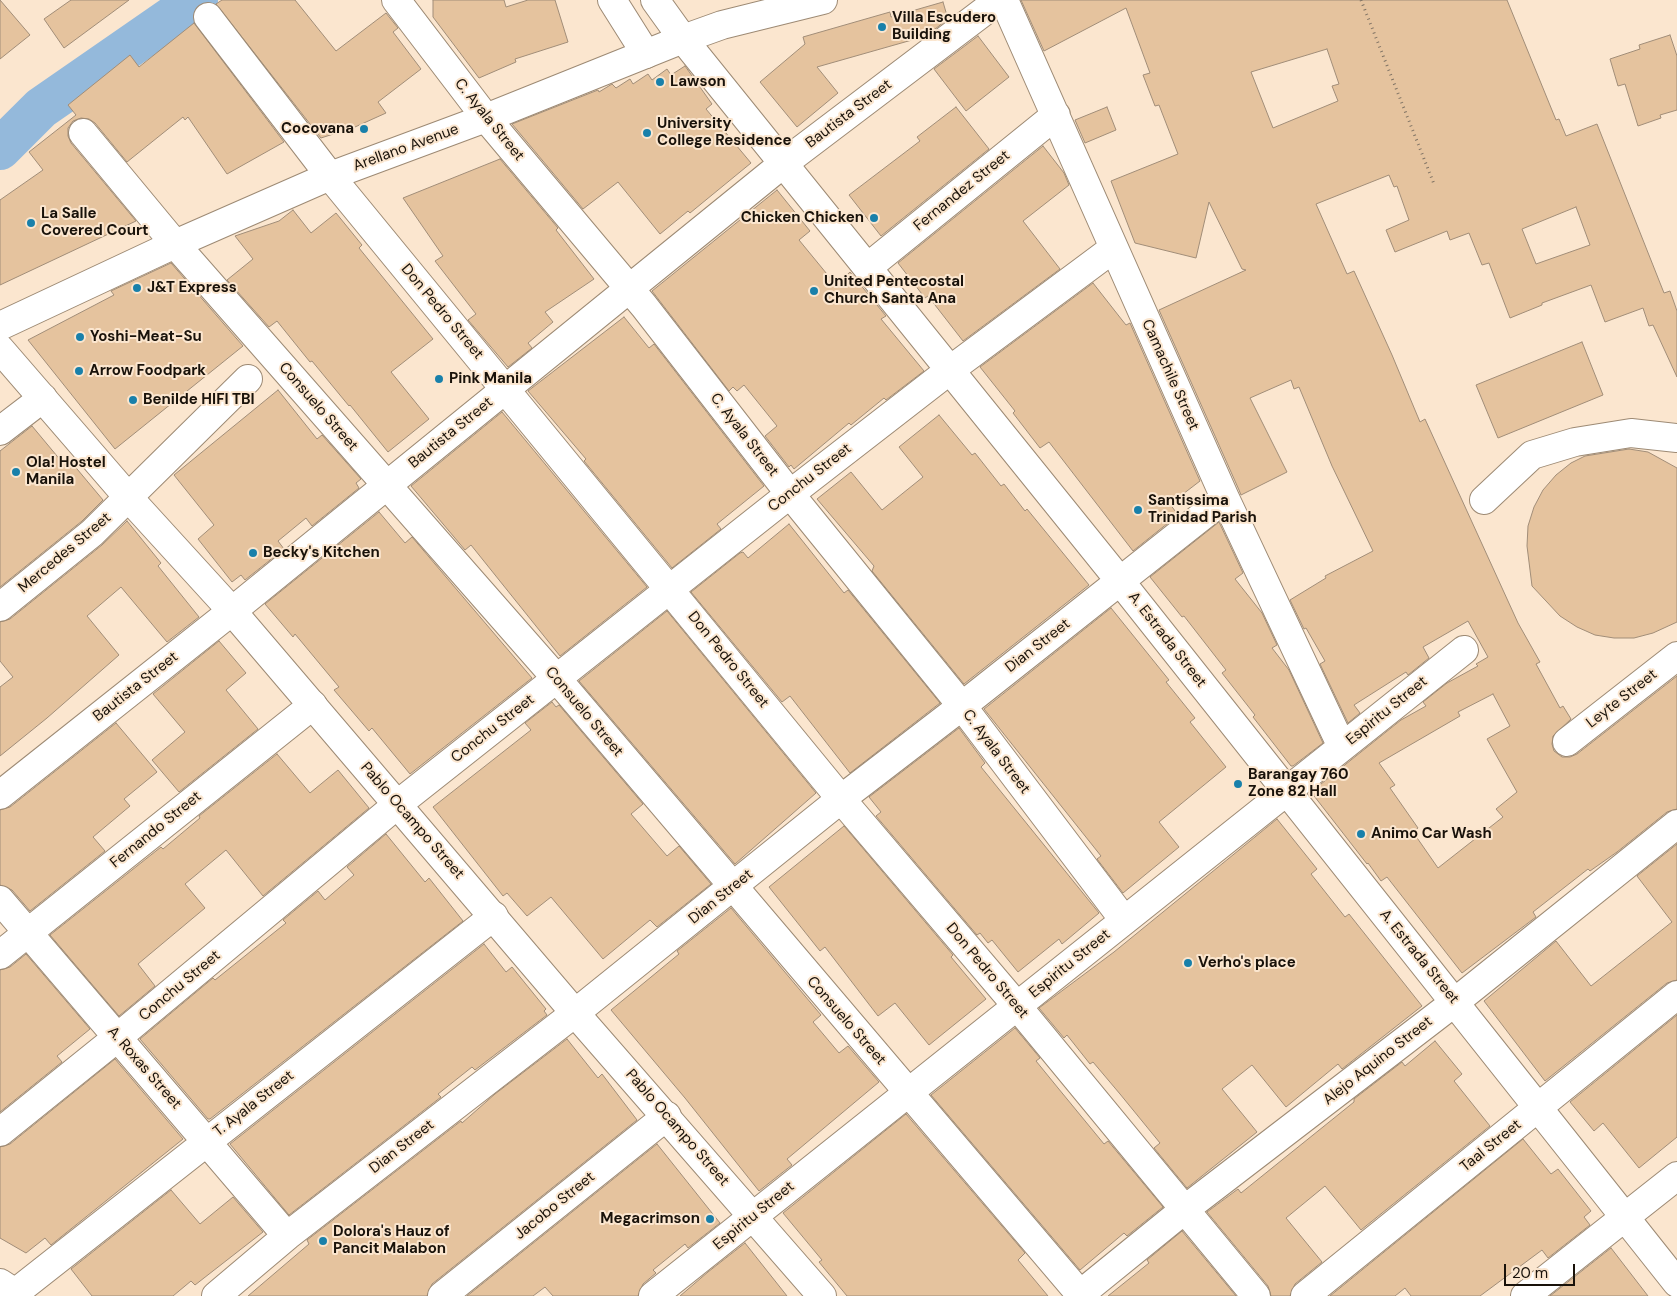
<!DOCTYPE html>
<style>
body{margin:0}
#map{position:relative;width:1677px;height:1296px;overflow:hidden;background:#fbe6cf;font-family:"DM Sans",sans-serif}
canvas{display:block}
.scale{position:absolute;left:1504px;top:1264px;width:71px;height:22px;box-sizing:border-box;border:2px solid #19120a;border-top:0;padding-left:6px;font-size:15px;line-height:18px;white-space:nowrap;color:#19120a;-webkit-text-stroke:4px #fbe6cf;paint-order:stroke}
</style>
<div id="map">
<canvas width="1677" height="1296"></canvas>
<div class="scale">20 m</div>
</div>
<script>
const ctx = document.querySelector('canvas').getContext('2d');
ctx.lineJoin = 'round';
const shape = rows => new Path2D(rows.map(r => 'M' + r).join(''));
function stroke(path, color, width, dash) { ctx.strokeStyle = color; ctx.lineWidth = width; ctx.lineCap = dash ? 'butt' : 'round'; ctx.setLineDash(dash || []); ctx.stroke(path); }
function fillPath(path, color) { ctx.fillStyle = color; ctx.fill(path, 'evenodd'); }
function label(font, color, halo, rows, align = 'center') {
  ctx.font = font + ' "DM Sans",sans-serif'; ctx.lineWidth = 4; ctx.setLineDash([]); ctx.textBaseline = 'middle'; ctx.strokeStyle = halo; ctx.fillStyle = color; for (const [text, x, y, turn = 0] of rows) {
    ctx.save(); ctx.translate(x, y); ctx.rotate((+turn || 0) * Math.PI / 180); ctx.textAlign = isNaN(turn) ? turn : align; if (halo) ctx.strokeText(text, 0, 0); ctx.fillText(text, 0, 0); ctx.restore();
  }
}
stroke(shape([
 [0,149,41,108,197,0]
]), '#94b9db', 42);
const building = shape([
 [0,0,30,35,0,59,0,0],
 [71,0,129,0,64,48,44,19,71,0],
 [222,0,295,0,336,51,386,13,398,28,393,32,421,69,378,102,386,113,355,127,321,138,216,4,222,0],
 [433,0,504,0,506,7,528,0,555,0,568,42,515,59,516,62,479,78,433,17,433,0],
 [1021,0,1507,0,1556,120,1559,119,1566,136,1597,124,1664,293,1670,291,1677,311,1677,377,1653,325,1649,326,1643,308,1605,322,1591,285,1542,303,1542,305,1510,318,1489,263,1482,265,1469,233,1450,240,1447,231,1395,252,1386,230,1409,220,1397,186,1394,187,1389,175,1316,204,1347,274,1354,271,1392,355,1420,422,1425,419,1518,623,1540,662,1536,664,1560,708,1563,706,1571,719,1553,736,1552,744,1554,751,1562,757,1570,757,1577,754,1677,676,1677,809,1667,812,1617,852,1590,871,1588,869,1533,912,1536,917,1462,973,1387,877,1381,881,1368,863,1367,864,1311,792,1401,720,1426,706,1423,702,1447,683,1478,666,1476,664,1488,657,1468,621,1423,647,1429,658,1408,675,1406,672,1354,705,1360,713,1348,723,1320,664,1325,661,1306,628,1304,629,1290,600,1326,578,1325,576,1373,551,1332,466,1299,387,1294,389,1291,380,1250,398,1287,472,1241,495,1239,490,1159,310,1246,270,1242,269,1209,202,1196,258,1135,243,1111,181,1178,154,1159,105,1155,106,1143,75,1150,73,1126,8,1044,51,1021,0],
 [1327,49,1339,84,1332,86,1338,101,1273,128,1251,72,1327,49],
 [1576,207,1590,245,1536,264,1522,229,1576,207],
 [1493,694,1510,726,1487,739,1517,792,1496,809,1503,817,1438,868,1413,832,1418,828,1390,788,1395,785,1379,763,1460,716,1458,712,1493,694],
 [943,2,948,19,926,36,817,67,838,93,797,127,760,82,805,44,803,37,890,12,891,17,943,2],
 [194,23,284,142,227,174,188,117,185,120,183,117,127,162,95,123,89,119,81,118,73,121,68,128,68,136,71,143,136,221,0,285,0,200,43,170,29,152,76,115,68,105,130,55,139,67,194,23],
 [1670,35,1677,56,1677,110,1660,115,1661,118,1638,126,1625,84,1618,86,1610,59,1640,49,1639,45,1670,35],
 [978,36,1009,77,966,111,934,69,978,36],
 [685,66,712,104,706,109,751,163,690,213,688,211,660,234,618,182,583,209,512,124,598,90,599,92,612,84,616,88,630,79,633,84,648,74,652,80,667,69,671,75,685,66],
 [956,107,989,149,881,236,849,195,920,141,917,137,956,107],
 [1107,107,1116,130,1085,143,1075,120,1107,107],
 [1043,146,1064,173,1069,185,1023,221,1060,269,963,341,928,296,925,298,898,263,1043,146],
 [500,159,558,228,556,230,594,279,545,312,553,322,528,343,532,348,508,367,468,320,476,314,435,261,443,256,403,198,500,159],
 [777,190,810,231,799,240,836,285,850,272,886,316,881,319,924,371,886,400,884,398,851,425,849,423,794,469,791,465,789,467,765,436,777,426,744,385,737,391,733,387,729,391,652,291,777,190],
 [293,210,311,233,336,213,362,245,359,248,433,339,391,372,429,419,388,452,350,405,349,406,312,361,310,362,277,321,269,327,227,280,253,259,235,236,279,221,293,210],
 [171,263,243,346,115,449,28,340,114,295,111,291,171,263],
 [1093,283,1122,320,1126,325,1130,323,1200,481,1170,504,1178,515,1133,551,1049,442,1040,448,1013,413,1015,411,980,367,1093,283],
 [624,317,649,348,654,344,764,486,717,524,721,529,672,568,584,461,586,459,528,391,624,317],
 [1582,342,1603,395,1498,438,1476,385,1582,342],
 [278,390,317,439,322,435,361,479,356,483,359,488,312,526,306,518,278,541,284,549,245,580,241,575,232,582,198,539,214,525,174,475,278,390],
 [502,412,647,587,560,656,471,545,465,550,411,486,502,412],
 [939,415,972,455,975,453,1001,486,1004,484,1025,511,1027,509,1089,585,964,684,872,571,874,566,817,499,851,472,882,510,887,506,923,477,899,447,939,415],
 [32,426,62,462,67,457,103,500,82,521,0,587,0,451,32,426],
 [1629,449,1648,452,1677,468,1677,622,1653,633,1634,638,1614,638,1595,635,1577,627,1560,616,1532,586,1527,546,1528,526,1534,507,1543,490,1556,475,1571,463,1585,456,1629,449],
 [379,512,405,543,412,537,532,678,410,774,372,728,369,731,334,690,339,687,295,634,293,637,265,604,379,512],
 [127,521,161,563,158,566,199,617,167,642,121,587,87,616,119,655,47,718,0,756,0,687,13,677,0,661,0,622,10,619,102,545,127,521],
 [1219,522,1243,573,1235,579,1262,613,1277,645,1272,648,1289,670,1323,743,1293,766,1291,766,1253,717,1255,715,1222,673,1226,670,1184,616,1182,617,1150,577,1219,522],
 [789,524,844,593,848,590,940,703,850,773,790,696,782,702,691,592,740,553,743,552,748,558,789,524],
 [1111,608,1169,680,1166,682,1195,718,1190,722,1226,767,1159,822,1179,847,1123,893,1097,859,1101,856,984,709,1111,608],
 [667,611,816,793,735,864,579,681,667,611],
 [219,641,246,673,226,690,258,729,179,792,152,760,185,732,153,694,219,641],
 [552,702,556,707,559,705,643,804,631,814,667,856,679,846,711,884,657,927,650,920,603,959,551,897,527,916,507,893,503,896,433,807,531,730,525,723,552,702],
 [116,723,157,772,124,799,130,806,93,837,105,851,30,911,12,890,0,885,0,810,10,807,116,723],
 [959,728,985,763,981,767,1099,913,1062,944,1059,939,1018,972,992,940,988,943,980,933,977,935,876,816,881,812,869,797,959,728],
 [277,754,310,793,338,770,369,808,263,896,226,850,185,884,205,908,138,964,155,986,119,1016,50,935,161,847,163,849,200,818,199,816,277,754],
 [1277,819,1317,869,1311,874,1345,917,1349,914,1422,1006,1342,1069,1338,1064,1286,1107,1252,1065,1222,1089,1257,1132,1187,1188,1154,1148,1160,1143,1120,1094,1093,1062,1090,1064,1067,1035,1064,1038,1039,1008,1114,952,1277,819],
 [844,826,953,955,951,957,986,999,929,1045,895,1003,878,1016,825,947,820,951,769,887,844,826],
 [386,834,425,882,429,878,463,921,210,1119,208,1119,140,1039,213,978,215,980,286,923,283,920,318,891,325,900,354,875,347,867,386,834],
 [1677,844,1677,980,1667,983,1545,1081,1484,1001,1556,941,1591,986,1672,922,1637,876,1677,844],
 [731,908,821,1015,813,1022,839,1053,848,1046,879,1082,787,1159,792,1165,759,1191,685,1098,611,1010,679,954,677,951,731,908],
 [484,944,506,972,512,967,546,1009,544,1011,547,1015,475,1070,472,1067,438,1094,441,1097,289,1215,230,1144,484,944],
 [26,954,90,1029,57,1056,62,1062,0,1112,0,970,10,967,26,954],
 [1677,1015,1677,1137,1639,1168,1603,1123,1594,1131,1570,1102,1677,1015],
 [1015,1028,1040,1058,1036,1061,1058,1088,1104,1144,1108,1141,1163,1207,1127,1236,1124,1233,1080,1270,931,1095,1015,1028],
 [567,1039,598,1078,602,1074,637,1120,432,1284,427,1296,248,1296,309,1244,307,1240,461,1121,462,1123,495,1094,567,1039],
 [1435,1041,1462,1074,1454,1081,1490,1126,1361,1230,1325,1186,1286,1218,1322,1262,1295,1284,1290,1296,1271,1296,1268,1286,1207,1212,1238,1189,1241,1193,1354,1102,1354,1099,1402,1062,1405,1066,1435,1041],
 [115,1059,183,1139,51,1245,45,1238,26,1253,0,1238,0,1147,10,1144,115,1059],
 [906,1114,1025,1253,1018,1260,1048,1296,847,1296,819,1262,822,1260,783,1213,906,1114],
 [1523,1139,1551,1174,1558,1169,1591,1211,1584,1217,1590,1225,1548,1258,1542,1250,1480,1296,1411,1296,1405,1288,1395,1296,1330,1296,1523,1139],
 [657,1144,720,1223,688,1248,685,1244,653,1270,656,1273,643,1284,638,1296,553,1296,545,1287,533,1296,467,1296,657,1144],
 [171,1190,200,1224,233,1197,263,1232,195,1285,191,1281,173,1296,92,1296,71,1269,171,1190],
 [1182,1231,1236,1296,1108,1296,1149,1263,1147,1260,1182,1231],
 [745,1243,787,1296,680,1296,708,1272,745,1243],
 [1611,1248,1648,1296,1550,1296,1611,1248]
]);
fillPath(building, '#e5c39e');
stroke(building, '#a18d78', 1);
const minor = shape([
 [396,0,486,118,644,306,790,494,962,706,1124,920],
 [612,0,646,54],
 [823,0,722,25,683,39,1120,581,1677,1283],
 [1004,0,1225,498,1342,747],
 [208,17,330,176,841,799,1017,1006,1256,1296],
 [83,133,175,244,557,679,1080,1294],
 [868,267,1056,115],
 [0,431,43,398],
 [1484,500,1532,455,1575,442,1631,433,1677,438],
 [0,607,92,533,248,379],
 [1567,742,1677,656],
 [0,795,232,611,784,163,999,0],
 [0,900,287,1236],
 [0,955,313,705],
 [0,1132,118,1037,398,804,790,494,950,370,1114,248],
 [15,1293,494,916],
 [216,1296,287,1236,575,1013,841,799,962,706,1225,498],
 [442,1296,667,1116],
 [653,1296,1464,650],
 [1078,1296,1184,1210,1455,1002,1677,824],
 [1305,1296,1677,995],
 [1525,1296,1677,1176]
]);
const major = shape([
 [0,326,175,244,330,176,486,118,683,39,655,0],
 [0,349,128,497,232,611,575,1013,822,1296],
 [0,1283,20,1296]
]);
stroke(minor, '#9d8a74', 30);
stroke(major, '#9d8a74', 30);
stroke(shape([
 [1361,0,1434,184]
]), '#817465', 3, [1, 4]);
stroke(minor, '#fff', 28);
stroke(major, '#fff', 28);
for (const [x, y, r, color] of [
 [882,27,5,"#1980aa"],
 [660,82,5,"#1980aa"],
 [364,129,5,"#1980aa"],
 [647,133,5,"#1980aa"],
 [874,218,5,"#1980aa"],
 [31,223,5,"#1980aa"],
 [137,288,5,"#1980aa"],
 [814,291,5,"#1980aa"],
 [80,337,5,"#1980aa"],
 [79,371,5,"#1980aa"],
 [439,379,5,"#1980aa"],
 [133,400,5,"#1980aa"],
 [16,472,5,"#1980aa"],
 [1138,510,5,"#1980aa"],
 [253,553,5,"#1980aa"],
 [1238,784,5,"#1980aa"],
 [1361,834,5,"#1980aa"],
 [1188,963,5,"#1980aa"],
 [710,1219,5,"#1980aa"],
 [323,1241,5,"#1980aa"]
]) { const dot = new Path2D(); dot.arc(x, y, r, 0, 2 * Math.PI); ctx.fillStyle = color; ctx.fill(dot); stroke(dot, '#fbe6cf', 2); }
label('bold 15px', '#19120a', '#fbe6cf', [
 ["Villa Escudero",892,18],
 ["Building",892,35],
 ["Lawson",670,82],
 ["University",657,124],
 ["College Residence",657,141],
 ["Cocovana",354,129,"right"],
 ["La Salle",41,214],
 ["Covered Court",41,231],
 ["Chicken Chicken",864,218,"right"],
 ["United Pentecostal",824,282],
 ["Church Santa Ana",824,299],
 ["J&T Express",147,288],
 ["Yoshi-Meat-Su",90,337],
 ["Arrow Foodpark",89,371],
 ["Pink Manila",449,379],
 ["Benilde HIFI TBI",143,400],
 ["Ola! Hostel",26,463],
 ["Manila",26,480],
 ["Santissima",1148,501],
 ["Trinidad Parish",1148,518],
 ["Becky's Kitchen",263,553],
 ["Barangay 760",1248,775],
 ["Zone 82 Hall",1248,792],
 ["Animo Car Wash",1371,834],
 ["Verho's place",1198,963],
 ["Megacrimson",700,1219,"right"],
 ["Dolora's Hauz of",333,1232],
 ["Pancit Malabon",333,1249]
], 'left');
label('15px', '#19120a', '#fbe6cf', [
 ["Bautista Street",849,114,-37],
 ["C. Ayala Street",489,120,51],
 ["Arellano Avenue",406,148,-20],
 ["Fernandez Street",962,191,-39],
 ["Don Pedro Street",442,312,50],
 ["Camachile Street",1170,375,66],
 ["Consuelo Street",318,407,49],
 ["Bautista Street",451,433,-39],
 ["C. Ayala Street",744,435,52],
 ["Conchu Street",810,478,-38],
 ["Mercedes Street",65,553,-40],
 ["A. Estrada Street",1167,640,52],
 ["Dian Street",1038,646,-38],
 ["Don Pedro Street",728,660,51],
 ["Bautista Street",136,687,-38],
 ["Leyte Street",1622,699,-38],
 ["Espiritu Street",1387,711,-39],
 ["Consuelo Street",584,712,50],
 ["Conchu Street",493,729,-38],
 ["C. Ayala Street",996,752,53],
 ["Pablo Ocampo Street",412,821,49],
 ["Fernando Street",156,830,-39],
 ["Dian Street",721,897,-39],
 ["A. Estrada Street",1419,957,51],
 ["Espiritu Street",1070,964,-39],
 ["Don Pedro Street",987,971,50],
 ["Conchu Street",180,986,-40],
 ["Consuelo Street",846,1021,49],
 ["Alejo Aquino Street",1378,1061,-38],
 ["A. Roxas Street",144,1068,49],
 ["T. Ayala Street",254,1104,-38],
 ["Pablo Ocampo Street",677,1128,49],
 ["Taal Street",1491,1146,-39],
 ["Dian Street",402,1147,-38],
 ["Jacobo Street",555,1206,-39],
 ["Espiritu Street",754,1216,-39]
]);
</script>
